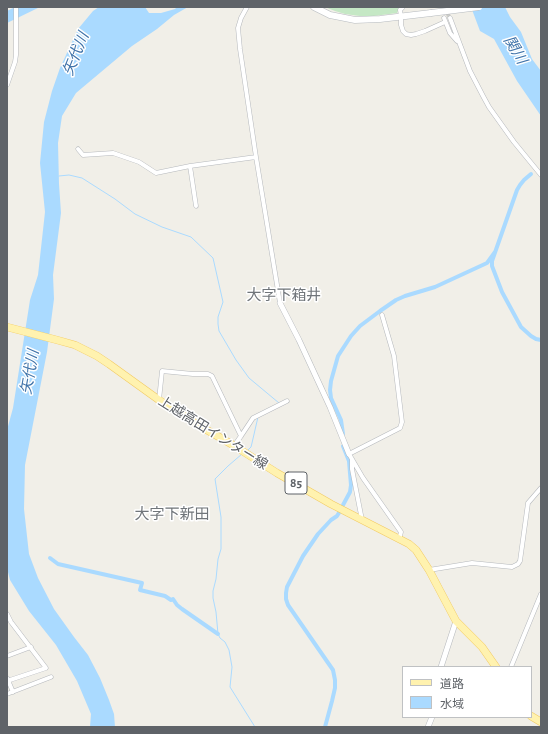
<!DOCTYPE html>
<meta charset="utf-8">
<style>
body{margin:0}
#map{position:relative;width:548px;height:734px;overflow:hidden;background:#f1efe8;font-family:"Alegreya Sans","Noto Sans JP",sans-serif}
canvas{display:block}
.frame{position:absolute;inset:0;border:8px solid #5f6368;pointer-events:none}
.legend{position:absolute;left:402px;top:666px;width:130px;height:52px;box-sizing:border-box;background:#fff;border:1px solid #bfc1c3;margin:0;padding:5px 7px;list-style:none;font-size:12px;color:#5f6368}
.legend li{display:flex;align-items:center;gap:8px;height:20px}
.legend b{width:20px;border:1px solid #bfc1c3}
</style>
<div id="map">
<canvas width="548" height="734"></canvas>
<div class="frame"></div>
<ul class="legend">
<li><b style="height:5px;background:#fff2af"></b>道路</li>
<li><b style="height:11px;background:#aadaff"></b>水域</li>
</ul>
</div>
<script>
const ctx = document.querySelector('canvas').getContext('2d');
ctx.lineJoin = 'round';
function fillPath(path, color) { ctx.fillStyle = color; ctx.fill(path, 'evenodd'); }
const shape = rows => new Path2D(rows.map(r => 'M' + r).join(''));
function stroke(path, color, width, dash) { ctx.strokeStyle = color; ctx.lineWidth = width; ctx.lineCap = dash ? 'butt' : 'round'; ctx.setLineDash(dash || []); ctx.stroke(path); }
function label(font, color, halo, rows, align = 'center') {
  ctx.font = font + ' "Alegreya Sans","Noto Sans JP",sans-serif'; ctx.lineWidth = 3; ctx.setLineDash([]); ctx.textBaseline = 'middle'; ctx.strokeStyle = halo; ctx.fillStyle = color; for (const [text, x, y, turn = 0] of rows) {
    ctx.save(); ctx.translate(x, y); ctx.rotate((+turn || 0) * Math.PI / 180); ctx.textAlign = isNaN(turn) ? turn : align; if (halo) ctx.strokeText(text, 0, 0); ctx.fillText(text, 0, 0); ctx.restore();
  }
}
fillPath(shape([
 [325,7,399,7,397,13,374,16,360,16,345,14,335,11]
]), '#c5e8c5');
fillPath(shape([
 [15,7,40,7,7,23,7,11],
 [99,7,145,7,149,13,161,13,175,9,177,7,188,7,174,15,157,29,132,46,76,93,62,116,58,143,59,184,61,213,53,275,54,299,47,352,25,465,24,509,29,554,38,578,54,609,74,637,88,655,100,678,109,700,114,714,115,727,90,727,91,714,77,681,56,645,29,611,10,580,7,568,7,430,13,408,30,300,38,275,45,212,40,163,44,122,52,91,60,68,78,29,93,11],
 [471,7,505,7,510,17,521,32,532,59,541,71,541,116,517,81,494,39,480,31]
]), '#aadaff');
stroke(shape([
 [59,176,69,175,82,178,115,199,135,214,162,227,191,237,213,258,223,302,218,317,218,324,219,331,236,360,249,378,279,403],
 [248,450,251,447,252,443,258,417],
 [242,454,228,466,215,479,221,517,221,549,218,559,216,579,213,591,213,598,216,612,218,634,220,638,225,642,229,650,232,667,230,687,255,727]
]), '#aadaff', 1);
stroke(shape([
 [531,174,524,180,520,185,517,190,492,261,492,266,502,292,521,327,531,336,536,339,541,340],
 [343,434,341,420,331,398,330,390,331,381,338,356,351,336,360,326,380,311,396,300,405,296,435,287,487,263,495,252],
 [343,446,349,461,351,485,350,492,343,505],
 [50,558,58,564,142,583,140,590,165,596,171,600,173,599,177,605,182,609,218,634],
 [325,727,332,701,335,688,335,680,333,670,288,605,286,599,286,593,287,587,303,556,318,534,331,520,337,516,340,511]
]), '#aadaff', 4);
stroke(shape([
 [445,7,450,19]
]), '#ccccc8', 4, [4, 2]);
const minor = shape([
 [247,7,241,18,238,28,240,49,256,157,280,303],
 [403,7,400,10,401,16,401,25,403,31,406,34,411,35,416,34,425,31,445,22],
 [444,18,450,33,457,41],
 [450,18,470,71,483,96,489,107,514,142,541,175],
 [7,85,15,62,16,55,16,7],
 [78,149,83,155,113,153,139,162,156,173,190,166,256,157],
 [190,166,196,206],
 [382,315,394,356,402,422,400,428,349,454,363,478,401,532,400,536,398,538],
 [159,400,162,371,193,374,208,374,212,376,241,436],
 [234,446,241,436,253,418,287,401],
 [352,459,352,469,362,520],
 [429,570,472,563,512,567,518,564,520,561,528,503,541,488],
 [7,614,11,622,46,668,7,681],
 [7,656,31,647],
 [511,667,541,594],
 [7,678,13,692],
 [7,694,51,677]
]);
const tertiary = shape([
 [280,303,299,340,330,407,349,454],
 [441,667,456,621],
 [428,727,432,717]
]);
const secondary = shape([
 [314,7,330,15,355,20,380,19,431,13]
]);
const primary = shape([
 [7,327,57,340,75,345,97,356,109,364,159,400,193,422,233,445,277,473,331,504,409,544,416,550,429,570,456,621,482,647,496,667],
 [531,716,541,722]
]);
stroke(minor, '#b5b8bc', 5);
stroke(tertiary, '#b5b8bc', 6);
stroke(secondary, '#b6babf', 7);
stroke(primary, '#f2c960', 8);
stroke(minor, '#fff', 4);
stroke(tertiary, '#fff', 5);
stroke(secondary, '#fff', 6);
stroke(primary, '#fff2af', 7);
const secondaryBridge = shape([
 [431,13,479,7]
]);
stroke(secondaryBridge, '#b6babf', 7, []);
stroke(secondaryBridge, '#fff', 6);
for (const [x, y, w] of [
 [296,483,22]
]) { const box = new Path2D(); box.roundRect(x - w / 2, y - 11, w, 22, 3); ctx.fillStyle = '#fff'; ctx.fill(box); stroke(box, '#5f6368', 1); }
label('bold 13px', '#5f6368', null, [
 ["85",296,483]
]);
label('14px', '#5f6368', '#fff', [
 ["上越高田インター線",213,433,32]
]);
label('italic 15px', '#4174aa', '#fff', [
 ["関川",515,50,59],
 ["矢代川",76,54,-68],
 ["矢代川",30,372,-80]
]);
label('15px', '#70757a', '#fff', [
 ["大字下箱井",284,295],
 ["大字下新田",172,514]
]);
</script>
